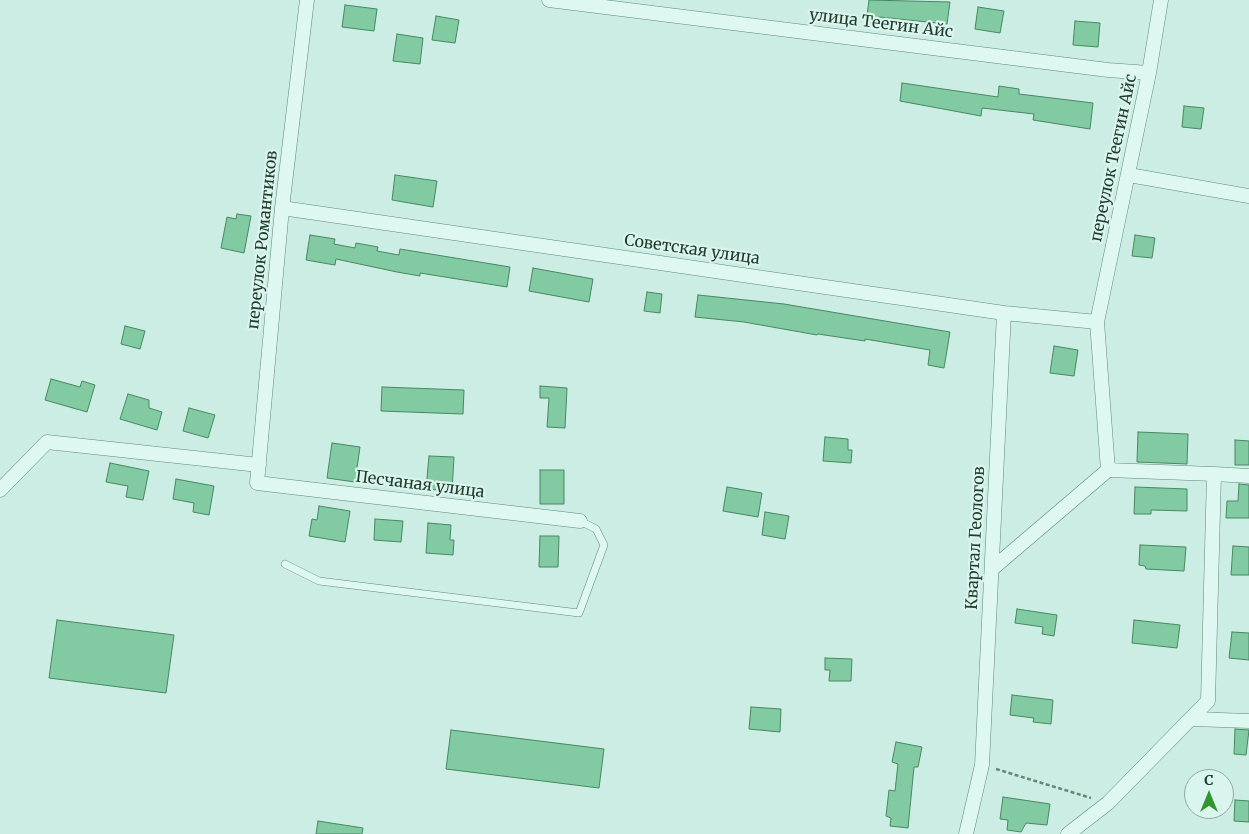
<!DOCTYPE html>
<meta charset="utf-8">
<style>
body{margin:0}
#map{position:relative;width:1249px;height:834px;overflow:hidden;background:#cbede3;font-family:Merriweather,serif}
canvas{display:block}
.north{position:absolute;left:1184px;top:769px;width:50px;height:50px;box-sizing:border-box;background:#daf5ee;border:1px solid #90aba1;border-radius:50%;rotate:0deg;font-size:14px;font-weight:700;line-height:20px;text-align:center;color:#223b2e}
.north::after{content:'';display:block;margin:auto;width:18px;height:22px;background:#319632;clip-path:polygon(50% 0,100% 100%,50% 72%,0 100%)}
</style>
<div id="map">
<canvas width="1249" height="834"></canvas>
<div class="north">С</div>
</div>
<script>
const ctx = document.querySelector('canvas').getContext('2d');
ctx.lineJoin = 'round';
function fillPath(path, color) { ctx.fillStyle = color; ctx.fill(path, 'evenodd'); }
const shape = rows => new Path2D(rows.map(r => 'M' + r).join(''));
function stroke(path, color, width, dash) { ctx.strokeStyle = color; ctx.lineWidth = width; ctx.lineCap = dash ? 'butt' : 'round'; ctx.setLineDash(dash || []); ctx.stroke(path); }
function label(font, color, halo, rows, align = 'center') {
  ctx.font = font + ' Merriweather,serif'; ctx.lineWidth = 4.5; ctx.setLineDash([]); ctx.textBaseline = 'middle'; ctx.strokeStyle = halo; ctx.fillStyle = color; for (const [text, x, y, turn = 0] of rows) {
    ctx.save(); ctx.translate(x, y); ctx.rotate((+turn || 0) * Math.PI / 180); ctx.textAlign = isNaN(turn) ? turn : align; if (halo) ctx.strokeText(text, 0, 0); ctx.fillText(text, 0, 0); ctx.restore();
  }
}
const building = shape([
 [869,0,950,2,947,24,879,17,879,24,866,23,869,0],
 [345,5,377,9,374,31,342,27,345,5],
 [978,7,1004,11,1000,33,975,29,978,7],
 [436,16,459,20,455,43,432,40,436,16],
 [1075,21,1100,23,1098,47,1073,45,1075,21],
 [397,34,423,38,420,64,393,61,397,34],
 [902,83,998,97,999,86,1019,89,1019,94,1093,103,1090,129,1033,120,1034,114,982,108,981,116,900,101,902,83],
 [1184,106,1204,108,1201,129,1182,127,1184,106],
 [395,175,437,181,433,207,392,200,395,175],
 [237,214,251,216,244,253,221,248,227,217,236,219,237,214],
 [310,235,335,239,334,244,355,248,356,243,378,247,377,251,399,255,400,249,510,267,507,287,420,273,420,276,397,272,336,259,335,265,306,260,310,235],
 [1135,235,1155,238,1152,258,1132,256,1135,235],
 [533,268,593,279,589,302,529,291,533,268],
 [647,292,662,294,660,313,644,311,647,292],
 [698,295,784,304,950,332,944,368,928,365,930,350,865,339,865,341,818,334,817,335,744,322,695,317,698,295],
 [125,326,145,331,140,349,121,344,125,326],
 [1054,346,1078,350,1074,376,1050,373,1054,346],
 [51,379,80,387,82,381,95,385,87,412,45,400,51,379],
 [540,386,567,388,565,428,547,427,549,398,540,398,540,386],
 [382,387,464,390,463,414,381,411,382,387],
 [128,394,149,400,149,408,162,412,157,430,120,419,128,394],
 [189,408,215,415,208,438,183,431,189,408],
 [1138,432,1188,434,1187,464,1137,462,1138,432],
 [825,437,848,439,848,450,852,450,851,463,823,461,825,437],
 [1235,440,1249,441,1249,465,1235,465,1235,440],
 [332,443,360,447,355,482,327,478,332,443],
 [429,456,454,457,452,491,426,489,429,456],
 [110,463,149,471,143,500,126,497,128,486,106,482,110,463],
 [540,470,564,470,564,504,540,504,540,470],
 [176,479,214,486,209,515,193,512,194,503,173,499,176,479],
 [1239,484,1249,485,1249,518,1226,518,1227,501,1238,501,1239,484],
 [727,487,762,493,758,517,723,511,727,487],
 [1135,487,1187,489,1187,511,1151,510,1151,514,1134,514,1135,487],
 [319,506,350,511,345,542,309,536,312,519,317,520,319,506],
 [765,512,789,516,785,539,762,535,765,512],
 [375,519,403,521,401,542,374,540,375,519],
 [428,523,451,525,450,540,454,540,453,555,426,553,428,523],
 [540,536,559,536,558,567,539,567,540,536],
 [1140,545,1186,547,1184,571,1146,569,1145,566,1139,565,1140,545],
 [1233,546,1249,547,1249,575,1231,575,1233,546],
 [1017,609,1057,615,1054,636,1042,634,1043,627,1015,623,1017,609],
 [57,620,174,635,166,693,49,678,57,620],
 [1134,620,1180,625,1177,648,1132,643,1134,620],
 [1232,632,1249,633,1249,660,1229,658,1232,632],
 [825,658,852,659,851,681,829,681,830,670,825,670,825,658],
 [1012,695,1053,700,1051,724,1033,722,1034,718,1010,715,1012,695],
 [751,707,781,709,780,732,749,729,751,707],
 [1235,729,1249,730,1246,755,1234,754,1235,729],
 [451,730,604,749,599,788,446,769,451,730],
 [896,742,922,747,918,767,914,767,908,828,890,826,891,818,886,816,889,790,895,791,898,764,892,762,896,742],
 [1003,797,1050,804,1047,825,1026,823,1021,832,1007,830,1008,820,1000,819,1003,797],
 [1235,800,1249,801,1249,822,1234,821,1235,800],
 [318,821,363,828,362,834,316,834,318,821]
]);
fillPath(building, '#82caa1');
stroke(building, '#468861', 1);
const service = shape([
 [285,564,319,581,579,613,604,545,596,529,580,521]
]);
const minor = shape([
 [307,0,282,208,257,483,580,521],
 [549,0,1108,70,1149,73],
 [1129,175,1249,196],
 [282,208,1004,313,1097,322],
 [1108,470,1097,322,1149,73,1161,0],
 [0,490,47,442,259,465],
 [992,569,1108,470,1214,474],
 [1193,719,1249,721],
 [966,834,982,765,1004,313],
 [1068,834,1108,803,1208,701,1214,474,1249,476]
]);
stroke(service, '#5f8a76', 8);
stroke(minor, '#5f8a76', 15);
stroke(shape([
 [996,769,1091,798]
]), '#5f8a76', 2.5, [4, 2.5]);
stroke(service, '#def8f1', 7);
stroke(minor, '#def8f1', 14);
label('16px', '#223b2e', '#daf5ee', [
 ["улица Теегин Айс",881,24,7],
 ["переулок Теегин Айс",1114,158,-78],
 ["переулок Романтиков",263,240,-84],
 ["Советская улица",692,250,8],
 ["Песчаная улица",420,485,7],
 ["Квартал Геологов",976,538,-87]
]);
</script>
